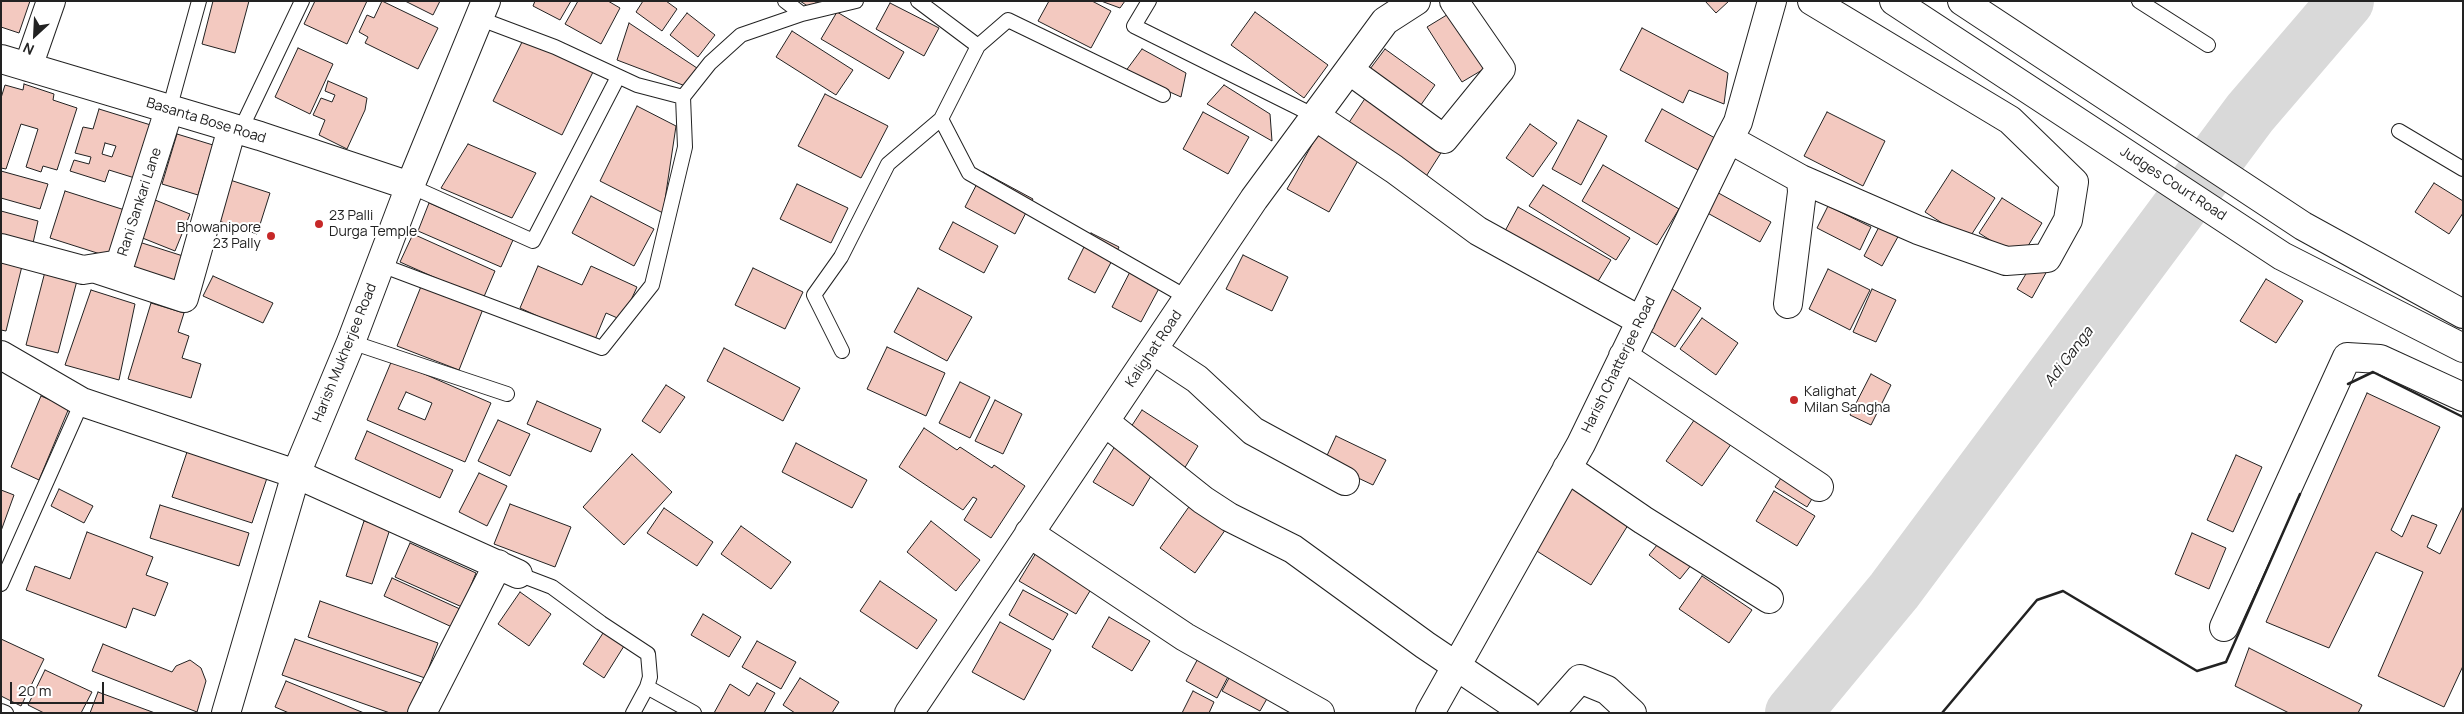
<!DOCTYPE html>
<style>
body{margin:0}
#map{position:relative;width:2464px;height:714px;overflow:hidden;background:#fff;font-family:Manrope,sans-serif}
canvas{display:block}
.frame{position:absolute;inset:0;border:2px solid #222;pointer-events:none}
.north{position:absolute;left:10px;top:10px;width:50px;height:50px;-webkit-text-stroke:4px #fff;paint-order:stroke;rotate:205deg;font-size:14px;font-weight:700;line-height:20px;text-align:center;color:#222}
.north::after{content:'';display:block;margin:auto;width:18px;height:22px;background:#222;clip-path:polygon(50% 0,100% 100%,50% 72%,0 100%)}
.scale{position:absolute;left:10px;top:682px;width:94px;height:22px;box-sizing:border-box;border:2px solid #222;border-top:0;padding-left:6px;font-size:15px;line-height:18px;white-space:nowrap;color:#222;-webkit-text-stroke:4px #fff;paint-order:stroke}
</style>
<div id="map">
<canvas width="2464" height="714"></canvas>
<div class="frame"></div>
<div class="north">N</div>
<div class="scale">20 m</div>
</div>
<script>
const ctx = document.querySelector('canvas').getContext('2d');
ctx.lineJoin = 'round';
const shape = rows => new Path2D(rows.map(r => 'M' + r).join(''));
function stroke(path, color, width, dash) { ctx.strokeStyle = color; ctx.lineWidth = width; ctx.lineCap = dash ? 'butt' : 'round'; ctx.setLineDash(dash || []); ctx.stroke(path); }
function fillPath(path, color) { ctx.fillStyle = color; ctx.fill(path, 'evenodd'); }
function label(font, color, halo, rows, align = 'center') {
  ctx.font = font + ' Manrope,sans-serif'; ctx.lineWidth = 4; ctx.setLineDash([]); ctx.textBaseline = 'middle'; ctx.strokeStyle = halo; ctx.fillStyle = color; for (const [text, x, y, turn = 0] of rows) {
    ctx.save(); ctx.translate(x, y); ctx.rotate((+turn || 0) * Math.PI / 180); ctx.textAlign = isNaN(turn) ? turn : align; if (halo) ctx.strokeText(text, 0, 0); ctx.fillText(text, 0, 0); ctx.restore();
  }
}
stroke(shape([
 [1793,713,1894,591,2250,113,2346,1]
]), '#d9d9d9', 56);
const building = shape([
 [1,1,30,1,19,33,1,27,1,1],
 [213,1,249,1,235,53,202,44,213,1],
 [315,1,367,1,347,44,304,24,315,1],
 [382,1,438,28,418,69,365,43,368,37,359,32,367,15,374,18,382,1],
 [405,1,440,1,433,15,405,1],
 [535,1,571,1,560,20,533,6,535,1],
 [578,1,608,1,620,8,601,44,565,24,578,1],
 [643,1,666,1,677,9,662,31,636,12,643,1],
 [800,1,817,1,812,9,800,1],
 [1049,1,1092,1,1111,11,1091,48,1038,21,1049,1],
 [1101,1,1125,1,1120,8,1101,1],
 [1705,1,1729,1,1716,13,1705,1],
 [890,3,939,28,924,56,876,29,890,3],
 [1455,10,1489,66,1462,82,1427,27,1455,10],
 [837,12,904,52,889,79,821,39,837,12],
 [1255,12,1328,65,1304,98,1231,45,1255,12],
 [687,13,715,35,698,57,670,35,687,13],
 [629,23,700,70,688,87,617,60,629,23],
 [1642,28,1728,73,1724,104,1689,90,1683,103,1620,70,1642,28],
 [792,31,853,70,836,95,776,57,792,31],
 [524,38,593,72,562,135,493,101,524,38],
 [298,48,333,64,310,114,275,97,298,48],
 [1142,49,1186,73,1181,97,1125,72,1142,49],
 [1385,49,1435,85,1418,109,1367,73,1385,49],
 [328,81,367,98,365,110,347,149,319,135,325,120,313,115,321,98,332,102,335,95,325,91,328,81],
 [24,84,54,94,53,100,77,108,57,170,43,166,41,172,26,167,38,129,21,124,6,169,1,168,1,98,5,85,23,90,24,84],
 [1224,85,1270,114,1272,141,1207,104,1224,85],
 [825,94,888,126,861,178,798,146,825,94],
 [1368,94,1446,145,1425,178,1346,127,1368,94],
 [637,106,676,126,663,213,600,181,637,106],
 [99,109,154,126,138,179,109,170,105,182,70,171,74,160,89,164,91,157,75,153,83,127,93,129,99,109],
 [105,143,116,146,112,157,102,154,105,143],
 [1662,109,1715,138,1698,170,1645,141,1662,109],
 [1203,112,1249,137,1228,174,1183,149,1203,112],
 [1827,112,1885,141,1863,186,1804,156,1827,112],
 [1578,120,1607,136,1581,185,1552,169,1578,120],
 [1530,124,1557,143,1533,177,1506,158,1530,124],
 [177,134,213,145,198,195,162,184,177,134],
 [1318,134,1360,157,1329,212,1287,189,1318,134],
 [468,144,536,173,512,218,441,188,468,144],
 [1603,165,1679,209,1657,245,1582,201,1603,165],
 [1952,170,1995,198,1968,240,1925,212,1952,170],
 [1,171,48,184,40,209,1,198,1,171],
 [983,172,1033,199,1015,234,965,207,983,172],
 [230,180,270,193,257,234,216,220,230,180],
 [2434,183,2463,201,2463,213,2449,234,2415,212,2434,183],
 [797,184,848,208,831,243,780,219,797,184],
 [1543,185,1630,238,1616,260,1529,206,1543,185],
 [1713,190,1771,222,1760,242,1702,210,1713,190],
 [65,191,131,212,116,259,50,238,65,191],
 [591,196,654,229,634,266,572,233,591,196],
 [150,198,190,214,175,251,135,235,150,198],
 [2002,198,2042,223,2020,259,1979,233,2002,198],
 [429,203,513,240,501,267,418,231,429,203],
 [1828,206,1871,227,1860,250,1817,228,1828,206],
 [1518,207,1611,260,1597,283,1505,231,1518,207],
 [1,211,38,221,33,243,1,235,1,211],
 [953,222,998,246,984,273,939,249,953,222],
 [1881,223,1900,233,1882,266,1864,256,1881,223],
 [1091,233,1119,247,1095,293,1068,279,1091,233],
 [413,234,495,271,483,299,400,262,413,234],
 [139,242,183,256,172,289,128,266,139,242],
 [1243,255,1288,277,1272,311,1226,289,1243,255],
 [1,256,23,262,6,331,1,330,1,256],
 [2033,262,2047,271,2032,298,2017,289,2033,262],
 [47,264,79,273,58,353,26,345,47,264],
 [1134,264,1164,279,1141,322,1112,307,1134,264],
 [538,266,582,285,591,266,637,287,622,320,606,313,594,342,520,308,538,266],
 [753,268,803,292,785,329,735,305,753,268],
 [1828,269,1870,290,1850,330,1809,309,1828,269],
 [213,276,273,303,263,323,203,296,213,276],
 [2266,279,2303,301,2276,343,2240,321,2266,279],
 [422,284,483,309,459,370,397,346,422,284],
 [1669,287,1701,308,1675,347,1643,326,1669,287],
 [918,288,972,317,947,361,894,332,918,288],
 [1872,289,1896,300,1876,342,1853,332,1872,289],
 [91,290,135,304,119,380,65,365,91,290],
 [151,303,184,313,178,332,189,336,182,358,201,364,191,398,128,379,151,303],
 [1702,318,1738,343,1716,375,1680,349,1702,318],
 [887,347,945,373,926,416,867,389,887,347],
 [724,348,800,388,783,421,707,381,724,348],
 [392,360,491,403,465,462,367,420,392,360],
 [406,392,432,403,425,420,398,409,406,392],
 [1871,374,1891,385,1871,425,1850,415,1871,374],
 [960,382,990,397,970,438,939,423,960,382],
 [666,385,685,397,660,433,642,421,666,385],
 [2367,393,2440,427,2391,530,2402,537,2412,515,2437,525,2427,547,2440,554,2463,506,2463,666,2444,707,2378,676,2423,572,2376,552,2329,648,2266,622,2367,393],
 [41,396,69,408,39,480,11,467,41,396],
 [995,400,1022,414,1003,454,975,441,995,400],
 [537,401,601,429,591,452,527,424,537,401],
 [1142,410,1198,446,1184,469,1127,433,1142,410],
 [1699,413,1736,437,1702,486,1666,461,1699,413],
 [498,420,530,434,510,476,478,461,498,420],
 [924,428,957,450,960,447,992,468,994,465,1025,486,991,538,964,520,977,499,973,497,963,510,899,467,924,428],
 [367,431,453,470,440,498,355,459,367,431],
 [1336,436,1386,460,1373,485,1324,462,1336,436],
 [796,443,867,480,852,508,782,472,796,443],
 [1117,443,1157,466,1133,506,1093,482,1117,443],
 [188,449,268,475,252,523,172,497,188,449],
 [632,454,672,492,624,545,583,507,632,454],
 [2236,455,2262,467,2233,532,2207,520,2236,455],
 [1787,469,1818,489,1807,507,1775,487,1787,469],
 [479,473,507,486,487,526,459,512,479,473],
 [1573,481,1633,517,1591,585,1532,548,1573,481],
 [59,489,93,506,84,523,51,506,59,489],
 [1,490,14,495,1,531,1,490],
 [1774,491,1815,516,1797,546,1756,521,1774,491],
 [1193,501,1228,526,1195,573,1160,548,1193,501],
 [510,504,571,527,555,567,494,544,510,504],
 [160,505,249,533,239,566,150,538,160,505],
 [664,508,713,542,697,566,647,533,664,508],
 [364,521,390,529,372,584,346,576,364,521],
 [931,521,980,560,956,591,907,552,931,521],
 [741,526,791,562,771,589,721,554,741,526],
 [87,532,153,557,146,575,168,583,155,616,133,608,126,628,26,590,35,566,70,579,87,532],
 [2192,533,2226,548,2209,589,2175,574,2192,533],
 [1665,535,1696,559,1680,579,1649,555,1665,535],
 [410,543,476,573,462,607,395,577,410,543],
 [1036,553,1093,586,1076,614,1019,581,1036,553],
 [1702,576,1752,610,1729,643,1679,609,1702,576],
 [392,578,460,609,452,627,384,596,392,578],
 [880,581,937,620,917,649,860,611,880,581],
 [1023,590,1068,614,1053,640,1009,615,1023,590],
 [520,592,551,614,529,646,498,624,520,592],
 [320,601,438,643,425,678,308,637,320,601],
 [703,614,741,637,729,657,691,635,703,614],
 [1109,617,1150,641,1132,671,1092,647,1109,617],
 [1000,622,1051,650,1024,700,972,672,1000,622],
 [605,630,624,646,604,678,583,664,605,630],
 [1,639,44,659,21,706,1,696,1,639],
 [295,639,421,683,410,713,390,713,282,675,295,639],
 [757,641,796,662,781,689,742,667,757,641],
 [103,644,172,672,176,666,190,660,201,668,206,681,197,712,92,671,103,644],
 [2249,648,2362,705,2358,713,2289,713,2235,686,2249,648],
 [1202,651,1233,667,1217,698,1186,681,1202,651],
 [1235,667,1273,688,1260,711,1222,691,1235,667],
 [45,670,92,692,81,713,44,713,28,705,45,670],
 [800,678,839,702,832,713,795,713,783,705,800,678],
 [286,681,364,713,289,713,275,707,286,681],
 [757,683,775,693,764,713,714,713,730,684,749,696,757,683],
 [1193,691,1214,702,1209,713,1182,713,1193,691],
 [98,692,155,713,90,713,98,692]
]);
fillPath(building, '#f3c9c0');
stroke(building, '#222', 1);
const lane = shape([
 [785,1,802,14],
 [918,1,978,46],
 [1149,1,1134,26,1315,116],
 [2139,1,2208,45],
 [478,18,555,47,637,85,683,97,710,63,741,35,802,14,856,1],
 [169,110,199,1],
 [941,119,969,173,1188,298],
 [240,131,302,1],
 [2399,131,2463,169],
 [410,186,533,241,618,77],
 [381,265,602,348,652,285,685,147,683,97],
 [351,342,507,394],
 [842,351,814,295,841,257,888,164,941,119,978,46,1008,20,1163,95],
 [518,574,552,587,601,623,648,654,650,677,647,687,694,713],
 [1,584,82,402],
 [1,711,6,713],
 [633,713,647,687]
]);
const street = shape([
 [1,59,260,136,410,186],
 [28,67,51,1],
 [1349,70,1444,139,1501,69,1454,1],
 [1315,116,1394,169,1478,231,1641,321],
 [1729,139,1801,179,1918,230,2006,261,2047,258,2068,220,2074,182,2010,120,1812,1],
 [1,248,83,270,120,264,169,110],
 [96,269,184,298,232,128],
 [1788,304,1802,192,1801,179],
 [1153,350,1197,379,1253,431,1345,481],
 [1,355,82,402,296,474,518,574],
 [1623,356,1819,487],
 [1105,422,1203,500,1229,517,1293,549,1425,645,1526,713],
 [1567,468,1643,520,1769,599],
 [1029,533,1185,637,1320,713],
 [2224,627,2347,357,2380,359,2463,397],
 [226,713,296,474,351,342,410,186,486,1],
 [422,713,498,564],
 [909,713,1254,199,1385,21,1416,1],
 [1430,713,1581,444,1729,139,1738,122,1772,1],
 [1550,713,1580,679,1607,690,1632,713]
]);
const secondary = shape([
 [1894,1,2282,256,2463,348],
 [1962,1,2303,226,2463,314]
]);
stroke(lane, '#222', 16);
stroke(street, '#222', 30);
stroke(secondary, '#222', 30);
stroke(lane, '#fff', 14);
stroke(street, '#fff', 28);
stroke(secondary, '#fff', 28);
stroke(shape([
 [2348,384,2373,372,2463,417],
 [1942,713,2037,600,2063,591,2197,671,2226,662,2300,494]
]), '#222', 2.5);
for (const [x, y, r, color] of [
 [319,224,5,"#c62828"],
 [271,236,5,"#c62828"],
 [1794,400,5,"#c62828"]
]) { const dot = new Path2D(); dot.arc(x, y, r, 0, 2 * Math.PI); ctx.fillStyle = color; ctx.fill(dot); stroke(dot, '#fff', 2); }
label('14px', '#222', '#fff', [
 ["Basanta Bose Road",206,121,17],
 ["Judges Court Road",2173,184,33],
 ["Rani Sankari Lane",140,202,-72],
 ["Kalighat Road",1154,349,-56],
 ["Harish Mukherjee Road",345,353,-68],
 ["Harish Chatterjee Road",1619,365,-64]
]);
label('14px', '#222', '#fff', [
 ["23 Palli",329,216],
 ["Durga Temple",329,232],
 ["Bhowanipore",261,228,"right"],
 ["23 Pally",261,244,"right"],
 ["Kalighat",1804,392],
 ["Milan Sangha",1804,408]
], 'left');
label('italic 15px', '#222', '#fff', [
 ["Adi Ganga",2069,357,-53]
]);
</script>
